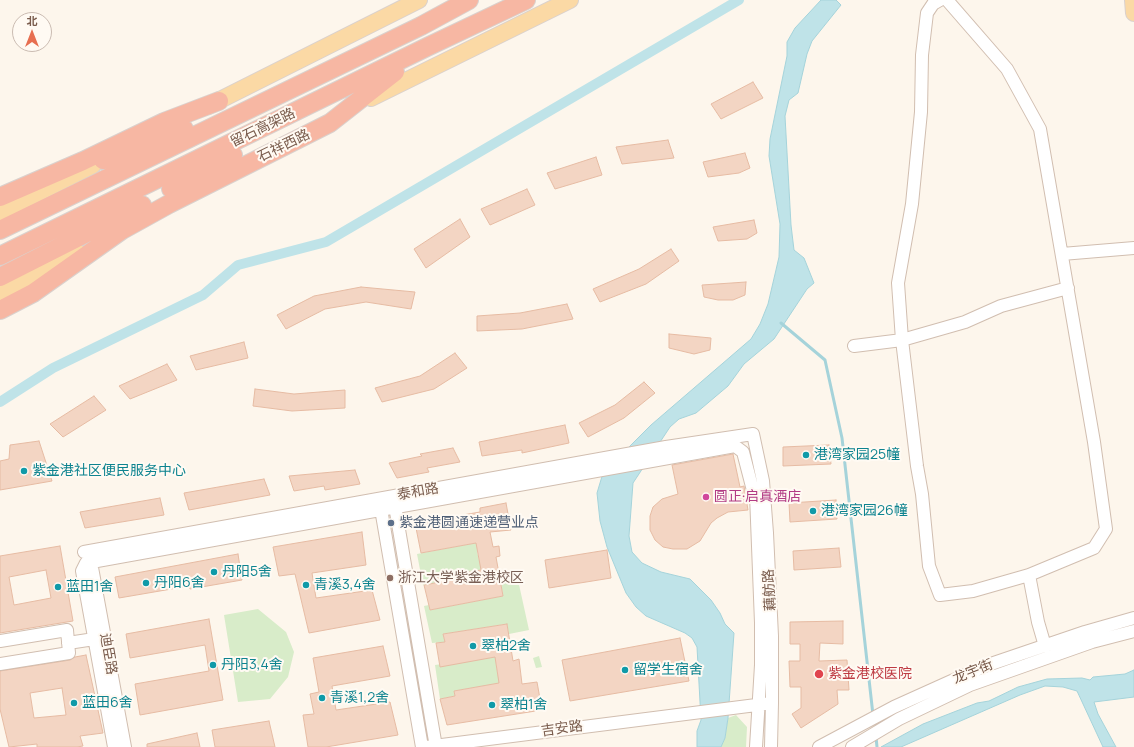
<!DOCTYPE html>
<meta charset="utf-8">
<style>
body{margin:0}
#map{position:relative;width:1134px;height:747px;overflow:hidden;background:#fdf6ec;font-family:Manrope,"Noto Sans SC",sans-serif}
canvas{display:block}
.north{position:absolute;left:12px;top:12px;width:40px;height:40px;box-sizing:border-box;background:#fffaf3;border:1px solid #cabbb1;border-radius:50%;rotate:0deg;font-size:11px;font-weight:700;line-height:16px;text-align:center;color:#7a5c4d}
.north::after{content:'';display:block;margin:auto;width:14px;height:18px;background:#e76f51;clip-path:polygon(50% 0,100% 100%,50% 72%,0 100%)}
</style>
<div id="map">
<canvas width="1134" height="747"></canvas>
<div class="north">北</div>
</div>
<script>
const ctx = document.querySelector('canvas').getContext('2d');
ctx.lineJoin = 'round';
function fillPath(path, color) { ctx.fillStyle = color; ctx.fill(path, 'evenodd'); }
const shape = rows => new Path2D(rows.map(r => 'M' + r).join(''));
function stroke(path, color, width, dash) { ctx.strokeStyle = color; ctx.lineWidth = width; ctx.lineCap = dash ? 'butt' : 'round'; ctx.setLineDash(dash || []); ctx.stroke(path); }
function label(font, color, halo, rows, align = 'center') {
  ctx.font = font + ' Manrope,"Noto Sans SC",sans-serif'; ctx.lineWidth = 4; ctx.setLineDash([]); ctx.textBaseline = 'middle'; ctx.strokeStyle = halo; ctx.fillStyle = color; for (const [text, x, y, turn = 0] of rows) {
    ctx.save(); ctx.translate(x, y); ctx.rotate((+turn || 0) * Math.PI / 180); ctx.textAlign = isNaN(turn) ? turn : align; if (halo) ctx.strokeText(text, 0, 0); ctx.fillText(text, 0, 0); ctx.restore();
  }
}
fillPath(shape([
 [480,542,477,551,479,560,483,560,485,569,434,578,435,583,423,585,417,554],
 [518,580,529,630,509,634,507,624,443,634,445,642,432,643,424,606,429,605,430,610,503,596,501,583],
 [258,609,286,632,294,652,288,677,270,699,238,702,224,615],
 [500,656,496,664,498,675,503,683,454,691,455,696,440,699,435,665],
 [539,656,542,667,536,668,533,658],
 [736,715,747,727,746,747,721,747,725,738,728,718]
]), '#d8ecc9');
const water = shape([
 [821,0,836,0,841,5,812,41,807,54,798,93,789,100,785,116,791,225,794,250,804,258,814,283,807,289,774,339,744,364,728,386,696,413,679,419,670,427,633,483,629,536,632,552,642,563,661,572,690,579,711,600,720,613,725,624,734,633,728,718,725,738,721,747,697,747,697,731,701,720,697,647,692,638,685,633,646,616,636,607,626,593,607,547,600,521,597,493,603,473,651,425,751,339,760,324,768,304,779,257,780,224,769,156,770,139,787,56,787,42,795,28,821,0],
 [1134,670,1134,697,1094,702,1098,714,1116,747,1103,747,1077,691,1063,687,1045,686,1020,695,901,747,881,747,923,724,977,703,989,701,1018,687,1047,679,1082,678,1090,680,1093,677,1125,674,1134,670]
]);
fillPath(water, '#bfe3e8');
stroke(water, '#a5d3da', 1);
stroke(shape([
 [781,323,825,360,842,438,873,715],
 [876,737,877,747]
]), '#a5d3da', 3);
stroke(shape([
 [0,402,53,368,203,295,238,265,326,242,739,0]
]), '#bfe3e8', 10);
const building = shape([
 [753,82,763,98,721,119,711,104,753,82],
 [668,140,674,158,622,164,616,147,668,140],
 [745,153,750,168,739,173,708,177,703,162,745,153],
 [596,157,602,175,555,189,547,173,596,157],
 [527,189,535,205,490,225,481,209,527,189],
 [460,219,470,237,426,268,414,249,460,219],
 [754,220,757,233,747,239,718,241,713,227,754,220],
 [671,249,679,261,646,284,600,302,593,289,639,269,671,249],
 [746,282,745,295,733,300,718,300,704,297,702,285,746,282],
 [361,287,415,292,411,309,366,302,325,309,286,329,277,315,314,296,361,287],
 [567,304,573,319,522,329,477,331,477,316,520,313,567,304],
 [669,334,711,338,710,350,694,354,669,348,669,334],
 [244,342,248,358,196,370,190,356,244,342],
 [455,353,467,368,434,389,382,402,375,388,420,376,455,353],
 [167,364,177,380,130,399,119,386,167,364],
 [644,382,655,393,624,418,588,437,579,423,615,405,644,382],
 [255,389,294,394,345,390,345,408,292,411,253,406,255,389],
 [94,396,106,410,63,437,50,424,94,396],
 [565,425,569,443,522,453,522,450,482,456,479,442,565,425],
 [39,441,52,481,0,490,0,461,9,459,10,445,39,441],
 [829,445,831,464,783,466,783,447,829,445],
 [453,448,460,462,427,468,429,472,397,478,389,463,422,456,420,454,453,448],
 [733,454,740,487,744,486,748,510,728,512,717,518,711,523,700,541,687,549,673,549,663,547,655,540,650,530,650,516,653,507,662,499,678,494,672,465,733,454],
 [355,470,360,484,325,490,324,486,294,491,289,476,355,470],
 [264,479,270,495,189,510,184,493,264,479],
 [160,498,164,515,85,528,80,512,160,498],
 [836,500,837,519,790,522,789,503,836,500],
 [506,503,511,530,490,532,493,547,499,546,500,556,496,557,503,596,430,610,424,585,435,583,434,578,481,570,476,543,421,553,416,528,423,527,422,522,480,512,480,508,506,503],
 [362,532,366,565,312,573,316,598,372,590,380,620,309,633,295,574,279,576,273,547,362,532],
 [60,546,73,621,0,633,0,556,60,546],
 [46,570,51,598,14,605,9,577,46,570],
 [839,548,841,567,794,570,793,551,839,548],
 [607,550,611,578,549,588,545,560,607,550],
 [238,554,242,580,190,589,189,586,119,598,115,577,238,554],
 [209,619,223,700,140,715,135,684,209,671,205,645,130,658,126,634,209,619],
 [843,621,843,644,820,643,819,661,847,660,849,690,837,690,838,704,801,728,792,714,801,708,801,687,790,687,789,661,800,661,800,644,790,644,790,622,843,621],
 [507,624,513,661,519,659,522,684,537,682,542,710,447,725,440,699,455,696,454,691,499,683,495,657,440,667,436,643,445,642,443,634,507,624],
 [680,638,689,681,570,701,562,660,680,638],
 [383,646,390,676,332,686,336,710,390,702,398,735,326,747,308,747,303,715,314,714,310,694,319,692,313,658,383,646],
 [86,655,103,733,80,736,83,746,77,747,37,747,37,744,9,747,0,709,0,671,70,660,75,657,86,655],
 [62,688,66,715,34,718,30,693,62,688],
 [269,721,275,747,215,747,212,730,269,721],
 [197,733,200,747,147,747,147,744,197,733]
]);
fillPath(building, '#f3d5c3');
stroke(building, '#e6bba3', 1);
const minor = shape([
 [940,0,933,4,927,13,922,55,921,112,912,204,898,283,902,340,917,466,922,494,929,566,940,595,973,591,1029,575,1094,548,1106,529,1094,442,1040,129,1007,69,947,0],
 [1062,254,1134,248],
 [854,346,902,340,965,322,1001,306,1068,288],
 [395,506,436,747],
 [381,509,422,747],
 [84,552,666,447,753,434,763,481,767,533,772,636,772,703,771,747],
 [91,562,125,747],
 [1029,575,1038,622,1045,646],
 [0,641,67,630,69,653,0,664],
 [68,643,101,638],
 [114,747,82,571,86,563,735,446,743,452,756,502],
 [426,747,772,703],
 [756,747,761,665,761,623,756,495],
 [819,747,894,707,985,666,1085,632,1134,618],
 [852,747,899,719,970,685,1092,642,1134,631]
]);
const major = shape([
 [1133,0,1134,13],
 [371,98,570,0],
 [208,106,419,0],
 [0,212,93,165],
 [0,295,78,253]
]);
const highway = shape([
 [103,160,184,129],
 [171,189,233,155],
 [0,197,83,161,164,122,219,101],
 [0,230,421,26,469,0],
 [0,256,427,47,526,0],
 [0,277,142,205],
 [0,310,33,293,122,230,169,204,330,123,395,72]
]);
stroke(minor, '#d1beb0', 14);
stroke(major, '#dad1cd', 18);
stroke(highway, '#dad1cd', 20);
stroke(minor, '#fff', 12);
stroke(major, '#fbd9a5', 16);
stroke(highway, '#f7b7a3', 18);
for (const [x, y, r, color] of [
 [806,455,4,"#0f9aa8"],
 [24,471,4,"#0f9aa8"],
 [706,497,4,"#d1479c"],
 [813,511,4,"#0f9aa8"],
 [391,523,4,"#5c6f8a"],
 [214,572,4,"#0f9aa8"],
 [390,578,4,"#8d6e63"],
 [146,583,4,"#0f9aa8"],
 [306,585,4,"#0f9aa8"],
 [58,587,4,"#0f9aa8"],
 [473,646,4,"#0f9aa8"],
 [213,665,4,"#0f9aa8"],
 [625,670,4,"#0f9aa8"],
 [819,674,5,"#e0444e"],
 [322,698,4,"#0f9aa8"],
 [74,703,4,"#0f9aa8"],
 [492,705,4,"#0f9aa8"]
]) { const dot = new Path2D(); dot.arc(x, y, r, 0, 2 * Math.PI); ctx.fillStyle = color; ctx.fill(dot); stroke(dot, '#fffaf3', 1.5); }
label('14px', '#7a5c4d', '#fffaf3', [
 ["留石高架路",263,128,-26],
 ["石祥西路",284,146,-26],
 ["泰和路",418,492,-10],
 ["藕舫路",770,590,-93],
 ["迪臣路",108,654,80],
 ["龙宇街",973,672,-22],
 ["吉安路",562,729,-8]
]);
label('14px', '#0d838f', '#fffaf3', [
 ["港湾家园25幢",814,455],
 ["紫金港社区便民服务中心",32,471],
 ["港湾家园26幢",821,511],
 ["丹阳5舍",222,572],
 ["丹阳6舍",154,583],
 ["青溪3,4舍",314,585],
 ["蓝田1舍",66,587],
 ["翠柏2舍",481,646],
 ["丹阳3,4舍",221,665],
 ["留学生宿舍",633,670],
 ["青溪1,2舍",330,698],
 ["蓝田6舍",82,703],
 ["翠柏1舍",500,705]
], 'left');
label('14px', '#b23c85', '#fffaf3', [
 ["圆正·启真酒店",714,497]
], 'left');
label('14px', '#4e5e75', '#fffaf3', [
 ["紫金港圆通速递营业点",399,523]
], 'left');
label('14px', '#785e54', '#fffaf3', [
 ["浙江大学紫金港校区",398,578]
], 'left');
label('14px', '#be3a42', '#fffaf3', [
 ["紫金港校医院",828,674]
], 'left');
</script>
